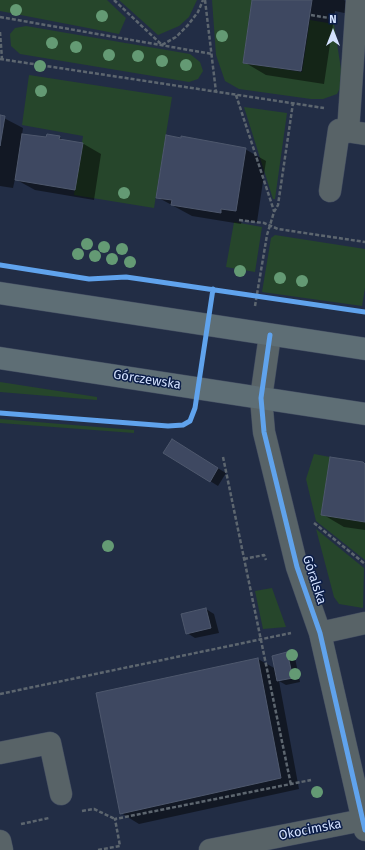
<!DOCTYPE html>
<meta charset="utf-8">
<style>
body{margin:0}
#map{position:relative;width:365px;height:850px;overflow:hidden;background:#222d45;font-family:"Fira Sans",sans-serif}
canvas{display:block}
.north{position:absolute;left:313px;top:12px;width:40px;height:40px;-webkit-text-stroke:3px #0b1d48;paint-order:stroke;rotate:0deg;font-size:11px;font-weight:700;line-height:16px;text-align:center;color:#d3e1fe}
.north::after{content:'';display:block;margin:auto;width:14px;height:18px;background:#d3e1fe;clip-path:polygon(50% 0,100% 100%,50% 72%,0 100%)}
</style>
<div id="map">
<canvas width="365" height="850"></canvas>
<div class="north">N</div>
</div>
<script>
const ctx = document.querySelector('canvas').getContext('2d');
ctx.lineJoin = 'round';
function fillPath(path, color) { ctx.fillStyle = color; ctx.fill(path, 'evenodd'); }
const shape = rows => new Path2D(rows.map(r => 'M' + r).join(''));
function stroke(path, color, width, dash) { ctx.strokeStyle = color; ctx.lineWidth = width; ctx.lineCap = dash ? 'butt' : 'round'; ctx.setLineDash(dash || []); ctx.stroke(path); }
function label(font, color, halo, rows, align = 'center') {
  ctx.font = font + ' "Fira Sans",sans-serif'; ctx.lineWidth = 3; ctx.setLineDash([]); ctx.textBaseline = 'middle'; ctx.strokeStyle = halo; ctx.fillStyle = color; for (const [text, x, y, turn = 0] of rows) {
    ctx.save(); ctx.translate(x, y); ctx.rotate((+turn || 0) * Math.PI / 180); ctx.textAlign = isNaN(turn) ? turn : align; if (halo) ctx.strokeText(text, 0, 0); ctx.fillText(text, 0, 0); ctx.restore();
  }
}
fillPath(shape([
 [0,0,107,0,126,18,119,34,0,11],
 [119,0,197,0,189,17,179,26,158,35],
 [212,0,252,0,243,63,302,72,310,20,334,24,343,82,337,94,323,99,311,99,239,89,225,81,216,55],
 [26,26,190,54,200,62,203,71,198,79,189,82,20,54,11,46,10,34,15,28],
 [29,75,172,97,154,208,74,195,83,136,22,125],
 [244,107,287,113,275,199,273,199],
 [234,222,262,227,255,272,226,267],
 [275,235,365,249,365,288,362,306,262,292,271,238],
 [0,382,97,397,97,400,0,392],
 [0,419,134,430,134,433,0,423],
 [314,454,330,457,321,514,365,522,365,560,316,521,306,479],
 [316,529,364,568,363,608,339,604,334,597],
 [272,588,286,627,263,629,255,591]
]), '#26462b');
fillPath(shape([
 [253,0,344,0,350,4,349,14,335,11,324,84,266,75,244,62],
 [0,116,23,128,22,135,47,139,59,137,65,141,82,143,101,154,94,200,35,190,15,179,13,188,0,186],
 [182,139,245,149,266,161,257,222,242,220,241,224,192,216,157,197],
 [172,441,226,473,218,486,210,481],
 [365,464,365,530,344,527,322,514],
 [206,609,214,614,219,633,195,638,187,633],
 [287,653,295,658,300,682,286,685,279,681,299,789,139,824,121,813,97,693,258,659,276,669]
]), '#0007');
const building = shape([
 [252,0,312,0,301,71,243,63,252,0],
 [0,115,5,116,0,146,0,115],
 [22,134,46,137,47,134,60,136,59,139,83,143,75,190,15,180,22,134],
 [166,135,181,138,181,136,246,148,236,211,221,209,221,213,171,205,172,200,156,198,166,135],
 [172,439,218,468,210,482,163,453,172,439],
 [330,457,363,462,365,464,365,522,321,515,330,457],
 [206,608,211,628,186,634,181,614,206,608],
 [287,652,293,678,277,681,272,656,287,652],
 [258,658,281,778,120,814,96,693,258,658]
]);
fillPath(building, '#3e4861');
stroke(building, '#4e586d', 1);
const minor = shape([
 [348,132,357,0],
 [330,191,339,130,365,134],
 [270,335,261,398,264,432,297,567,320,633,365,830],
 [320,633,365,623],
 [0,753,50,743,61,794],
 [0,841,2,850],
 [210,850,363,820]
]);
const major = shape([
 [0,293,365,349],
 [0,358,365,414]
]);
stroke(minor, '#414b60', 23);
stroke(major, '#414b60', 23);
stroke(shape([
 [114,0,162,45,176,37,188,25,198,12,203,0],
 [205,0,216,92],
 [311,15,329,18],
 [0,17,212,54],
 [0,32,2,59],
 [0,59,324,108],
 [236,95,274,211],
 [239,220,264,223,278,229,365,242],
 [255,306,267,235,274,212,278,205,293,103],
 [223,457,291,785],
 [314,523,365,564],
 [244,559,264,555,266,560],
 [0,694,291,633],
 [82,811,94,809,115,819],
 [21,824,49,818],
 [98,850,120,846,115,819,311,780]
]), '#5d666f', 2.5, [4, 2]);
stroke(minor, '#586367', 22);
stroke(major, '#5e6e75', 22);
stroke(shape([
 [0,265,89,279,126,277,140,279,365,312],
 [270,335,261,398,264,432,297,567,320,633,365,830],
 [0,413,168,426,183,425,190,421,195,408,213,289]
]), '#60a3ed', 5);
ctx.fillStyle = '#649a74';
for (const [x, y] of [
 [16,10],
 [102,16],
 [222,36],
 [52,43],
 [76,47],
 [109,55],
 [138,56],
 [162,61],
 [186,65],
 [40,66],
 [41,91],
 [124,193],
 [87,244],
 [104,247],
 [122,249],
 [78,254],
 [95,256],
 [112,259],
 [130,262],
 [240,271],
 [280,278],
 [302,281],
 [108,546],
 [292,655],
 [295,674],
 [317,792]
]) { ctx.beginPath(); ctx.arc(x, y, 6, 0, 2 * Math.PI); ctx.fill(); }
label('13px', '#d3e1fe', '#0b1d48', [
 ["Górczewska",147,380,9],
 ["Góralska",314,580,72],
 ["Okocimska",310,830,-11]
]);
</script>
